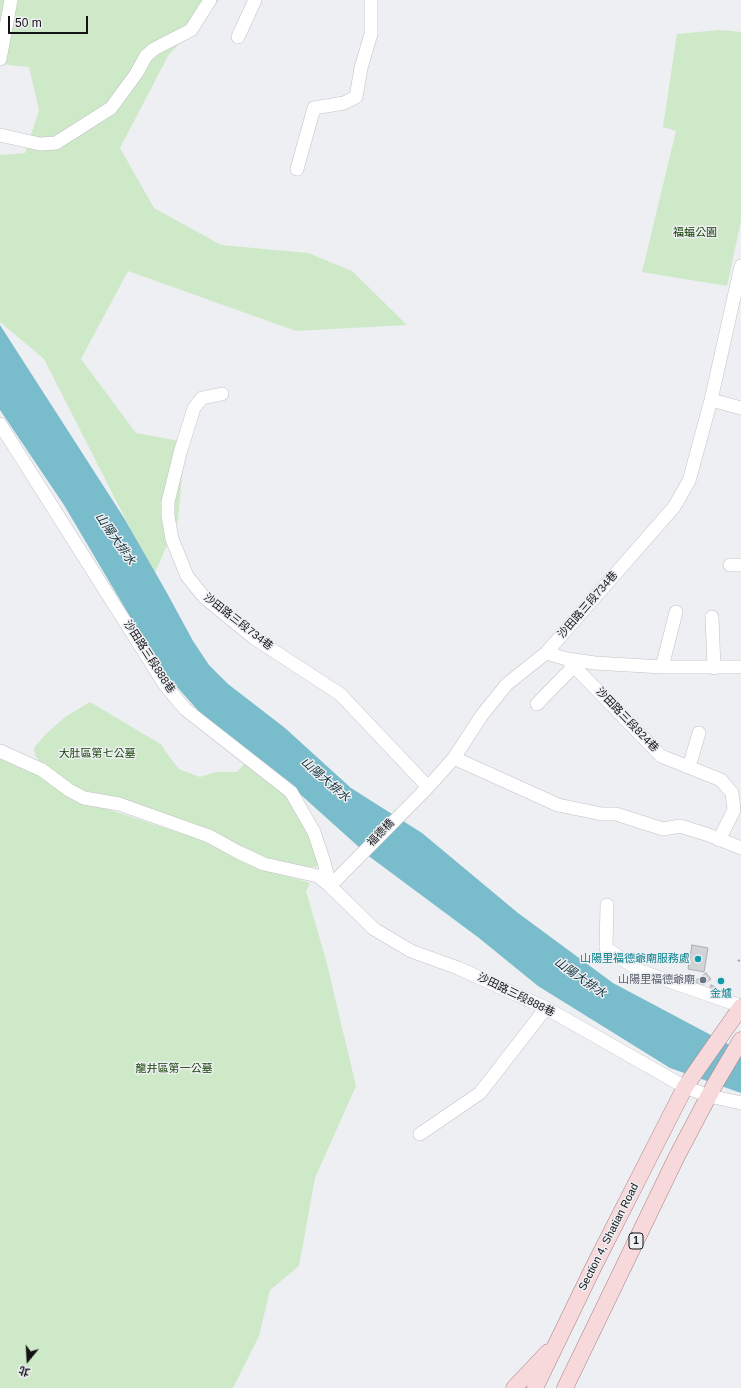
<!DOCTYPE html>
<meta charset="utf-8">
<style>
body{margin:0}
#map{position:relative;width:741px;height:1388px;overflow:hidden;background:#edeff3;font-family:Helvetica,"Noto Sans TC",sans-serif}
canvas{display:block}
.north{position:absolute;left:8px;top:1340px;width:40px;height:40px;-webkit-text-stroke:3px #edeff3;paint-order:stroke;rotate:198deg;font-size:11px;font-weight:700;line-height:16px;text-align:center;color:#131315}
.north::after{content:'';display:block;margin:auto;width:14px;height:18px;background:#131315;clip-path:polygon(50% 0,100% 100%,50% 72%,0 100%)}
.scale{position:absolute;left:8px;top:16px;width:80px;height:18px;box-sizing:border-box;border:2px solid #131315;border-top:0;padding-left:5px;font-size:12px;line-height:14px;white-space:nowrap;color:#131315;-webkit-text-stroke:3px #edeff3;paint-order:stroke}
</style>
<div id="map">
<canvas width="741" height="1388"></canvas>
<div class="north">北</div>
<div class="scale">50 m</div>
</div>
<script>
const ctx = document.querySelector('canvas').getContext('2d');
ctx.lineJoin = 'round';
function fillPath(path, color) { ctx.fillStyle = color; ctx.fill(path, 'evenodd'); }
const shape = rows => new Path2D(rows.map(r => 'M' + r).join(''));
function stroke(path, color, width, dash) { ctx.strokeStyle = color; ctx.lineWidth = width; ctx.lineCap = dash ? 'butt' : 'round'; ctx.setLineDash(dash || []); ctx.stroke(path); }
function label(font, color, halo, rows, align = 'center') {
  ctx.font = font + ' Helvetica,"Noto Sans TC",sans-serif'; ctx.lineWidth = 3; ctx.setLineDash([]); ctx.textBaseline = 'middle'; ctx.strokeStyle = halo; ctx.fillStyle = color; for (const [text, x, y, turn = 0] of rows) {
    ctx.save(); ctx.translate(x, y); ctx.rotate((+turn || 0) * Math.PI / 180); ctx.textAlign = isNaN(turn) ? turn : align; if (halo) ctx.strokeText(text, 0, 0); ctx.fillText(text, 0, 0); ctx.restore();
  }
}
fillPath(shape([
 [0,0,219,0,168,56,120,148,154,208,221,245,308,253,352,271,407,325,296,331,128,271,81,359,136,433,185,442,178,520,154,575,44,359,0,322,0,155,25,153,39,110,29,67,0,64],
 [719,30,741,32,741,221,727,286,642,272,676,131,663,127,677,34],
 [90,702,162,745,165,751,179,769,200,777,216,772,237,772,245,763,288,797,306,824,319,865,316,867,308,867,277,862,75,791,41,764,35,755,34,748,45,735,65,717],
 [0,758,43,776,71,797,195,838,264,869,310,883,306,891,326,960,356,1086,315,1178,299,1266,270,1290,259,1336,233,1388,0,1388]
]), '#cee9c7');
fillPath(shape([
 [0,325,124,518,167,593,193,641,209,665,228,684,285,728,351,788,422,833,518,913,613,983,741,1051,741,1093,670,1068,538,986,479,938,370,857,301,795,212,726,169,678,129,615,64,505,0,410]
]), '#79bdcd');
const building = shape([
 [692,945,708,948,704,972,688,969,692,945],
 [706,973,711,979,700,987,695,981,706,973],
 '717 981a4 4 0 1 1 8 0a4 4 0 1 1-8 0Z',
 [711,985,716,987,714,991,710,989,711,985]
]);
fillPath(building, '#d1d3d7');
stroke(building, '#adaeb2', 1);
const minor = shape([
 [238,37,255,0],
 [0,59,11,0],
 [0,135,40,144,56,143,111,108,136,74,146,56,154,49,191,30,210,0],
 [297,169,314,108,344,103,356,97,361,68,371,34,371,0],
 [222,394,202,398,194,408,180,453,168,502,168,516,172,539,187,576,204,597,254,638,340,694,428,787],
 [711,400,741,408],
 [0,424,165,685,185,709,291,792,314,832,324,862,330,886],
 [730,565,741,565],
 [712,617,714,668],
 [546,653,567,659,595,663,662,667,741,667],
 [567,659,661,756,721,780,732,793,734,810,719,840],
 [662,667,676,612],
 [537,704,574,666],
 [0,751,42,770,69,790,84,798,119,804,209,836,238,852,264,864,318,876,330,886,374,929,411,951,458,968,546,1008,685,1087,709,1096,741,1103],
 [454,758,558,805,602,814,616,814,663,829,680,826,709,835,741,848],
 [689,767,699,733],
 [330,886,428,787,454,758,482,715,507,684,546,653,674,507,689,481,711,400,741,266],
 [607,905,606,948,640,971,741,1006],
 [420,1134,480,1093,546,1008]
]);
const major = shape([
 [514,1388,548,1352],
 [535,1388,594,1266,685,1087,741,1007],
 [565,1388,677,1156,715,1084,741,1040]
]);
stroke(minor, '#c0c2c5', 14);
stroke(major, '#a48286', 17);
stroke(shape([
 [738,960,741,962]
]), '#9c9da0', 2, [2, 3]);
stroke(minor, '#fff', 13);
stroke(major, '#f7d8db', 16);
for (const [x, y, r, color] of [
 [698,959,4,"#0f9aa8"],
 [703,980,4,"#6b7280"],
 [721,981,4,"#0f9aa8"]
]) { const dot = new Path2D(); dot.arc(x, y, r, 0, 2 * Math.PI); ctx.fillStyle = color; ctx.fill(dot); stroke(dot, '#edeff3', 1.5); }
for (const [x, y, w] of [
 [636,1241,14]
]) { const box = new Path2D(); box.roundRect(x - w / 2, y - 8, w, 16, 3); ctx.fillStyle = '#edeff3'; ctx.fill(box); stroke(box, '#131315', 1); }
label('bold 10px', '#131315', null, [
 ["1",636,1241]
]);
label('11px', '#164405', '#edeff3', [
 ["福蝠公園",695,233],
 ["大肚區第七公墓",97,754],
 ["龍井區第一公墓",174,1069]
]);
label('11px', '#131315', '#edeff3', [
 ["沙田路三段734巷",588,605,-49],
 ["沙田路三段734巷",238,622,38],
 ["沙田路三段888巷",149,657,57],
 ["沙田路三段824巷",627,720,46],
 ["福德橋",381,833,-46],
 ["沙田路三段888巷",516,995,26],
 ["Section 4, Shatian Road",609,1237,-63]
]);
label('11px', '#0d838f', '#edeff3', [
 ["山陽里福德爺廟服務處",690,959],
 ["金爐",721,994,"center"]
], 'right');
label('11px', '#5b616d', '#edeff3', [
 ["山陽里福德爺廟",695,980]
], 'right');
label('italic 12px', '#103239', '#edeff3', [
 ["山陽大排水",115,539,55],
 ["山陽大排水",325,780,41],
 ["山陽大排水",580,978,35]
]);
</script>
